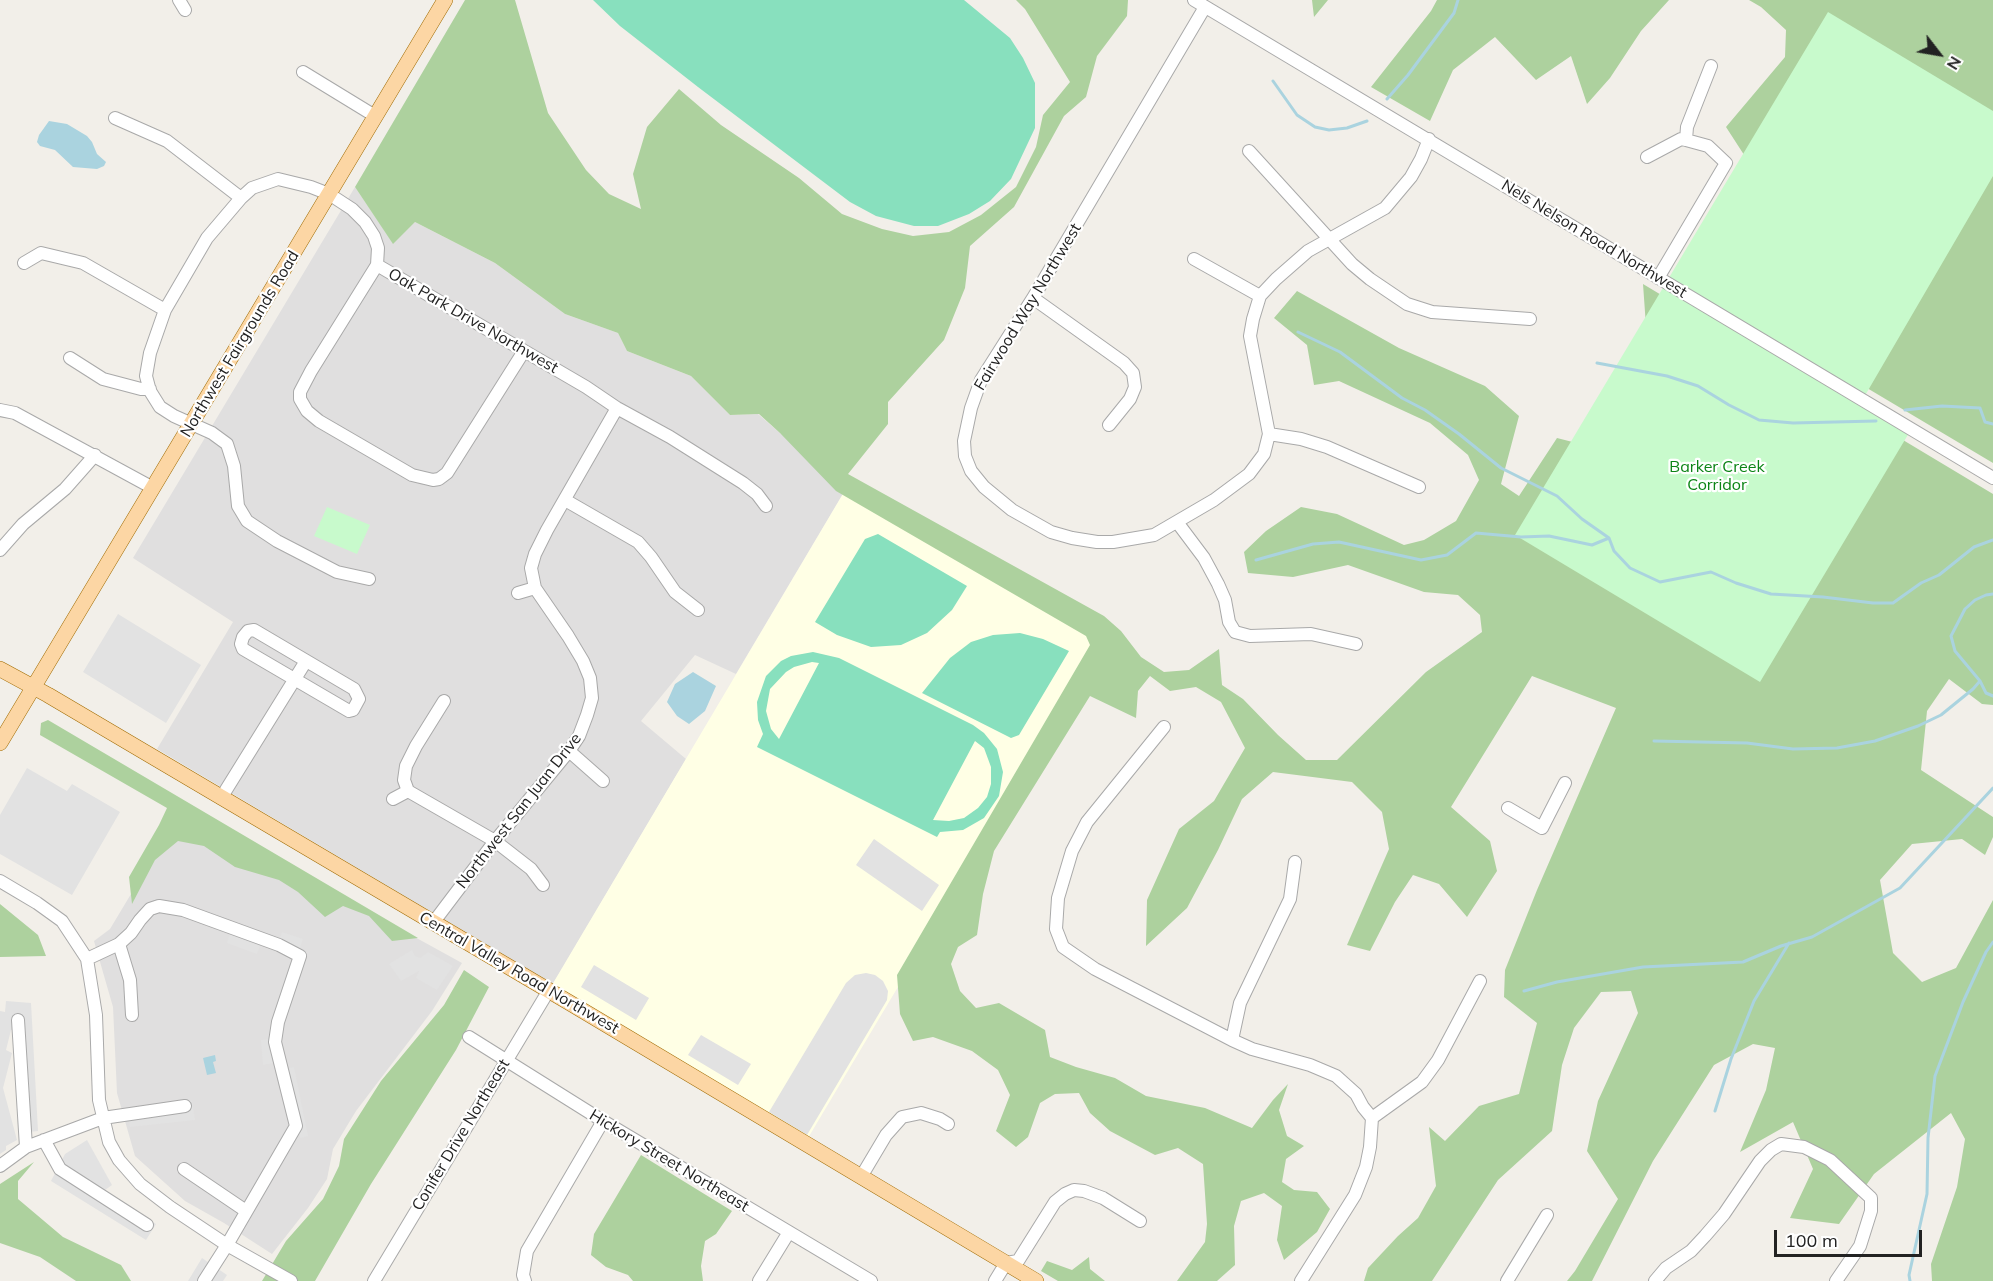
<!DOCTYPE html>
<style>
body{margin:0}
#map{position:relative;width:1993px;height:1281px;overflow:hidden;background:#f2efe9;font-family:Mulish,sans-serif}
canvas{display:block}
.north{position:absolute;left:1909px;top:24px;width:60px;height:60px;-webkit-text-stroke:4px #fff;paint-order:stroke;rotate:121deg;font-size:16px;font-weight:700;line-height:24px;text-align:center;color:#222}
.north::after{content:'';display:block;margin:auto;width:21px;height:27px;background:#222;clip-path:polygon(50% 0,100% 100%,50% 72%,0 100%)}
.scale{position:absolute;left:1774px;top:1230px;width:148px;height:27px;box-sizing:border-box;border:3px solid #222;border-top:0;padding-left:8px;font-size:18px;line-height:21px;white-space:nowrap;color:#222;-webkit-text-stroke:4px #fff;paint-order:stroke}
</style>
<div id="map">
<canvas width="1993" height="1281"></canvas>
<div class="north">N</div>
<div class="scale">100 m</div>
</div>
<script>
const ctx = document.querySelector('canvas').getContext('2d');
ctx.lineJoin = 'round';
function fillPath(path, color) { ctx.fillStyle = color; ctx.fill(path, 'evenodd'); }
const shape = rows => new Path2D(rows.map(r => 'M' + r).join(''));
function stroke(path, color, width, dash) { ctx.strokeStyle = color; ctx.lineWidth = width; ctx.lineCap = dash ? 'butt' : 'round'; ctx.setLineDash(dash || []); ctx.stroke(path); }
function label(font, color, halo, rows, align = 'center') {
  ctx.font = font + ' Mulish,sans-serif'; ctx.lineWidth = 4.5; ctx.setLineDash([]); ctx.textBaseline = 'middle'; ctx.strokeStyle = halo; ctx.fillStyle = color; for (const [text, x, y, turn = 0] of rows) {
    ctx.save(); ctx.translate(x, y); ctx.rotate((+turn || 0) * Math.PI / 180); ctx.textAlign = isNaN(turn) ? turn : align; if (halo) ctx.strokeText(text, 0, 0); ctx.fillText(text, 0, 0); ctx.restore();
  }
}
fillPath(shape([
 [355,187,393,243,415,222,495,263,565,314,618,333,627,351,691,376,730,415,758,414,780,433,850,482,736,674,695,655,641,721,686,759,553,984,157,749,233,622,133,558],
 [182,809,462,963,432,1011,356,1111,333,1149,327,1179,308,1208,272,1254,224,1223,185,1201,135,1156,117,1093,113,1007,94,941,110,929]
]), '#e0dfdf');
fillPath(shape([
 [850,482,1107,636,805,1143,549,990]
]), '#ffffe5');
fillPath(shape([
 [465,0,515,0,548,113,586,170,609,194,641,209,633,174,647,127,679,89,721,125,799,178,842,214,882,229,913,236,949,232,981,215,1016,187,1036,147,1043,115,1070,82,1025,9,1016,0,1128,0,1127,16,1097,56,1086,97,1064,116,1014,207,970,246,965,288,944,340,888,402,888,424,848,474,1104,616,1121,631,1141,657,1164,672,1189,670,1219,649,1222,685,1243,699,1278,735,1306,760,1337,760,1426,672,1482,632,1480,615,1458,595,1424,592,1348,565,1293,577,1248,573,1244,552,1266,531,1301,507,1337,514,1404,545,1424,540,1456,521,1479,480,1468,455,1430,423,1339,381,1314,385,1307,345,1274,318,1297,291,1399,348,1485,386,1519,416,1501,484,1519,496,1557,438,1592,447,1648,354,1643,284,1993,494,1993,705,1982,704,1949,679,1927,711,1921,770,1993,817,1993,837,1985,855,1962,839,1912,844,1880,880,1893,953,1922,982,1956,968,1993,900,1993,1281,1932,1281,1931,1264,1957,1187,1965,1139,1951,1113,1874,1174,1839,1224,1790,1218,1813,1169,1793,1122,1740,1152,1766,1090,1775,1048,1753,1044,1714,1065,1653,1161,1592,1281,1567,1281,1575,1271,1618,1199,1587,1151,1598,1101,1638,1013,1631,991,1601,992,1574,1028,1562,1065,1552,1131,1498,1180,1432,1281,1364,1281,1368,1268,1398,1236,1418,1218,1436,1186,1429,1127,1445,1141,1479,1106,1519,1094,1537,1023,1504,997,1505,970,1537,890,1616,708,1532,676,1451,807,1490,841,1497,871,1467,917,1439,884,1413,875,1395,902,1370,951,1347,945,1389,849,1382,812,1352,782,1273,772,1242,799,1218,850,1187,908,1146,946,1147,900,1179,829,1214,801,1245,748,1221,702,1196,687,1170,691,1150,676,1138,691,1136,718,1090,696,994,851,983,894,977,935,958,947,951,964,960,991,976,1008,999,1003,1045,1030,1050,1057,1076,1067,1115,1078,1146,1096,1205,1108,1252,1128,1273,1100,1288,1084,1279,1110,1287,1136,1304,1146,1286,1159,1282,1182,1294,1190,1317,1192,1330,1209,1317,1232,1284,1260,1277,1240,1282,1206,1264,1193,1241,1201,1234,1226,1235,1265,1217,1281,1177,1281,1205,1242,1207,1224,1203,1164,1178,1148,1155,1155,1110,1131,1090,1113,1079,1093,1055,1094,1040,1103,1028,1137,1016,1147,996,1131,1010,1095,998,1070,972,1051,933,1037,913,1041,900,1014,897,975,1090,645,1086,636,836,491,780,433,759,414,730,415,691,376,627,351,618,333,565,314,495,263,415,222,393,244,355,187],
 [1312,0,1328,0,1314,17],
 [1437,0,1669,0,1641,31,1610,78,1587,104,1571,56,1536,80,1495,37,1453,70,1430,121,1371,87,1431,11],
 [1749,0,1993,0,1993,463,1746,316,1748,161,1726,127,1785,57,1786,30,1761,7],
 [48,720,418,938,392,941,369,916,343,906,325,917,298,892,279,880,235,867,204,846,178,841,155,860,132,904,129,877,159,825,167,808,40,735,41,723],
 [0,904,38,935,46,956,0,957],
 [464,970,489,987,456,1050,371,1184,315,1281,262,1281,286,1241,323,1199,339,1166,344,1139,381,1081,444,1005],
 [641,1155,732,1211,716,1234,705,1241,701,1266,703,1281,633,1281,628,1275,606,1267,591,1255,594,1234],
 [34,1162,18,1181,18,1199,63,1237,121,1265,131,1281,76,1281,40,1257,0,1243,0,1184],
 [1089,1257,1090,1269,1105,1281,1058,1281,1041,1271,1047,1261,1072,1270]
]), '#add19e');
fillPath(shape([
 [1828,12,1993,111,1993,176,1863,399,1912,428,1760,682,1515,535],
 [327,507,370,525,357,554,314,536]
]), '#c8facc');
fillPath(shape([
 [593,0,964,0,1010,38,1023,58,1035,83,1035,128,1011,179,990,201,969,214,938,226,914,226,876,216,850,202,698,87,620,26],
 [878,534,967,586,952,610,927,633,901,645,871,647,837,635,815,622,865,539],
 [1020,633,1043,639,1069,651,1019,735,1011,738,922,693,950,658,971,642,993,635],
 [813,652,839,658,973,725,984,733,997,749,1003,772,999,796,984,818,963,830,940,832,937,837,757,747,763,734,758,720,757,702,766,676,781,661,791,656],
 [812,662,819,663,779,739,771,729,766,711,770,689,786,672,794,667],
 [975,741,984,748,991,767,991,784,987,797,978,808,964,818,949,821,933,820]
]), '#88e0be');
fillPath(shape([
 [118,614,201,665,166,723,83,672],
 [27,768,67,791,72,784,120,812,72,895,0,854,0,815],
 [874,839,939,885,922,911,856,865],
 [282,932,303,939,300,948,279,941],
 [230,933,261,944,257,954,227,943],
 [412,950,415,956,420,958,428,952,453,966,437,990,416,978,419,971,401,981,389,964],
 [594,965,649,998,636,1020,581,987],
 [866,973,875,975,883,981,888,991,887,1000,807,1135,769,1112,846,983,855,975],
 [6,1001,31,1003,38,1131,20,1133,14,1031,11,1030,6,1050,12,1053,3,1088,17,1140,6,1146,6,1150,0,1154,0,1011,5,1012],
 [701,1035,751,1064,738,1085,688,1055],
 [271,1039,274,1063,263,1065,261,1040],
 [294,1067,308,1136,300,1138,286,1069],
 [192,1101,195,1120,130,1127,128,1108],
 [87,1140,112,1185,105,1190,108,1194,156,1224,146,1240,51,1181,65,1154],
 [202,1258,227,1275,223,1281,188,1281]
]), '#e2e2e2');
fillPath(shape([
 [49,121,67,124,87,136,92,142,97,154,106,162,104,166,97,169,73,167,55,150,40,146,37,142,39,135],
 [693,672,716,686,705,711,689,724,677,716,667,702,675,684],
 [215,1055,216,1061,213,1062,216,1073,207,1075,203,1058]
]), '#aad3df');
stroke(shape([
 [1273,81,1297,115,1315,127,1329,130,1347,128,1367,121],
 [1387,99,1408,75,1454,13,1458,0],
 [1298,332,1340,352,1402,398,1425,410,1459,434,1501,468,1557,496,1582,519,1609,538,1614,551,1630,568,1660,582,1711,572,1736,583,1771,594,1823,597,1873,603,1893,603,1921,583,1939,575,1974,547,1993,540],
 [1597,363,1667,376,1698,386,1729,405,1759,420,1793,423,1876,421],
 [1905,410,1942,406,1980,408,1985,422,1993,424],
 [1256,560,1313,544,1339,542,1421,560,1447,555,1476,533,1521,537,1549,536,1592,545,1609,538],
 [1993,594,1986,595,1975,600,1965,609,1951,636,1955,651,1980,681,1986,693,1993,696],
 [1654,741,1747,743,1793,749,1837,748,1875,741,1918,726,1941,715,1973,689,1980,681],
 [1524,991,1557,982,1643,967,1743,962,1781,946,1812,937,1900,888,1993,788],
 [1715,1111,1731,1059,1754,1001,1789,943],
 [1910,1281,1909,1275,1927,1194,1928,1138,1935,1076,1963,1002,1986,952,1993,942]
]), '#aad3df', 3);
const minor = shape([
 [179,0,185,10],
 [1194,0,1993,478],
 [1205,7,1033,298,981,380,971,408,964,441,965,456,971,471,984,487,1012,510,1051,532,1072,538,1097,542,1113,542,1154,535,1214,500,1249,474,1264,454,1269,434,1250,336,1253,319,1260,296,1276,279,1308,251,1385,208,1411,177,1421,159,1429,139],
 [303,72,375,116],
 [115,118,167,141,241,198],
 [1249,151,1352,264,1370,279,1407,304,1432,312,1530,319],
 [1647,157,1681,139,1686,140],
 [1194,259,1260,296],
 [24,263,41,253,83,263,165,310],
 [377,265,586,387,617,408,670,437,743,483,757,494,766,506],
 [1658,278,1726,163,1708,146,1686,140,1687,127,1711,66],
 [1033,298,1124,363,1133,373,1135,387,1130,399,1109,425],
 [70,358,103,379,141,389,150,389],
 [0,410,15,413,153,488],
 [1269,434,1301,439,1327,447,1419,487],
 [565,500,638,542,651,557,675,592,698,610],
 [1177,522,1204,558,1218,584,1225,600,1229,622,1235,632,1250,636,1311,634,1356,644],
 [0,550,23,524,65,489,95,455],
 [369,579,337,572,277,541,247,521,238,506,234,466,227,444,212,433,174,416,160,407,150,391,146,376,150,353,165,310,207,238,241,198,252,188,278,179,311,187,329,194,352,209,365,222,374,236,378,248,377,265,311,371,300,392,300,399,307,411,319,421,412,475,433,480,439,479,447,473,524,351],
 [518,593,535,588],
 [254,630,354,689,359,699,353,710,349,711,243,649,241,644,243,637,248,631,254,630],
 [444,701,416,746,406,766,404,780,408,791,495,841,531,869,543,885],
 [1164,727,1087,822,1072,851,1058,898,1056,929,1063,947,1095,969,1232,1040,1252,1049,1310,1065,1336,1076,1356,1094,1363,1107,1372,1118,1370,1147,1366,1167,1355,1195,1301,1281],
 [569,751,603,781],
 [221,798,306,661],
 [393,799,408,791],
 [1508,808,1542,828,1565,783],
 [0,881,37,903,62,921,87,959,96,1015,99,1100,109,1142,119,1160,140,1184,170,1207,227,1245,291,1281],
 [433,923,495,841,569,751,579,736,587,715,592,698,590,678,583,661,568,636,535,588,531,568,535,554,547,530,617,408],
 [119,944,130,980,132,1015],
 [87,959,119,944,131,933,140,920,150,909,159,906,183,910,279,945,300,956,278,1022,275,1042,296,1126,227,1245,204,1281],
 [18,1020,26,1147],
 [469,1037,603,1121,871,1281],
 [1232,1040,1240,1003,1290,899,1295,862],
 [1372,1118,1422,1082,1438,1060,1480,981],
 [44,1140,60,1169,147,1225],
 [0,1166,26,1147,103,1118,185,1106],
 [184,1169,246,1211],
 [861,1177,886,1135,902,1117,921,1113,940,1119,948,1124],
 [374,1281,549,990],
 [525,1281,523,1275,527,1251,603,1121],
 [759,1281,789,1232],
 [995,1281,1006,1263,1018,1261,1055,1202,1065,1194,1074,1190,1084,1191,1103,1198,1140,1221],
 [1507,1281,1547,1215],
 [1655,1281,1666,1268,1691,1251,1705,1236,1724,1214,1760,1161,1771,1150,1781,1144,1804,1147,1830,1160,1871,1198,1871,1211,1860,1246,1836,1281]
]);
const major = shape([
 [0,669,48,695,570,1003,1036,1281],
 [0,743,445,0]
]);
stroke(minor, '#a9a9a9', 14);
stroke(major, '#a06b00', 16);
stroke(minor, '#fff', 12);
stroke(major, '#fcd6a4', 15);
label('16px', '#222', '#fff', [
 ["Nels Nelson Road Northwest",1594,239,31],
 ["Fairwood Way Northwest",1028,307,-59],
 ["Oak Park Drive Northwest",473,321,30],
 ["Northwest Fairgrounds Road",240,344,-59],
 ["Northwest San Juan Drive",519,811,-52],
 ["Central Valley Road Northwest",519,973,30],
 ["Conifer Drive Northeast",461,1135,-59],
 ["Hickory Street Northeast",669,1161,31]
]);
label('16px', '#0c8416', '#fff', [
 ["Barker Creek",1717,467],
 ["Corridor",1717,485]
]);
</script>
